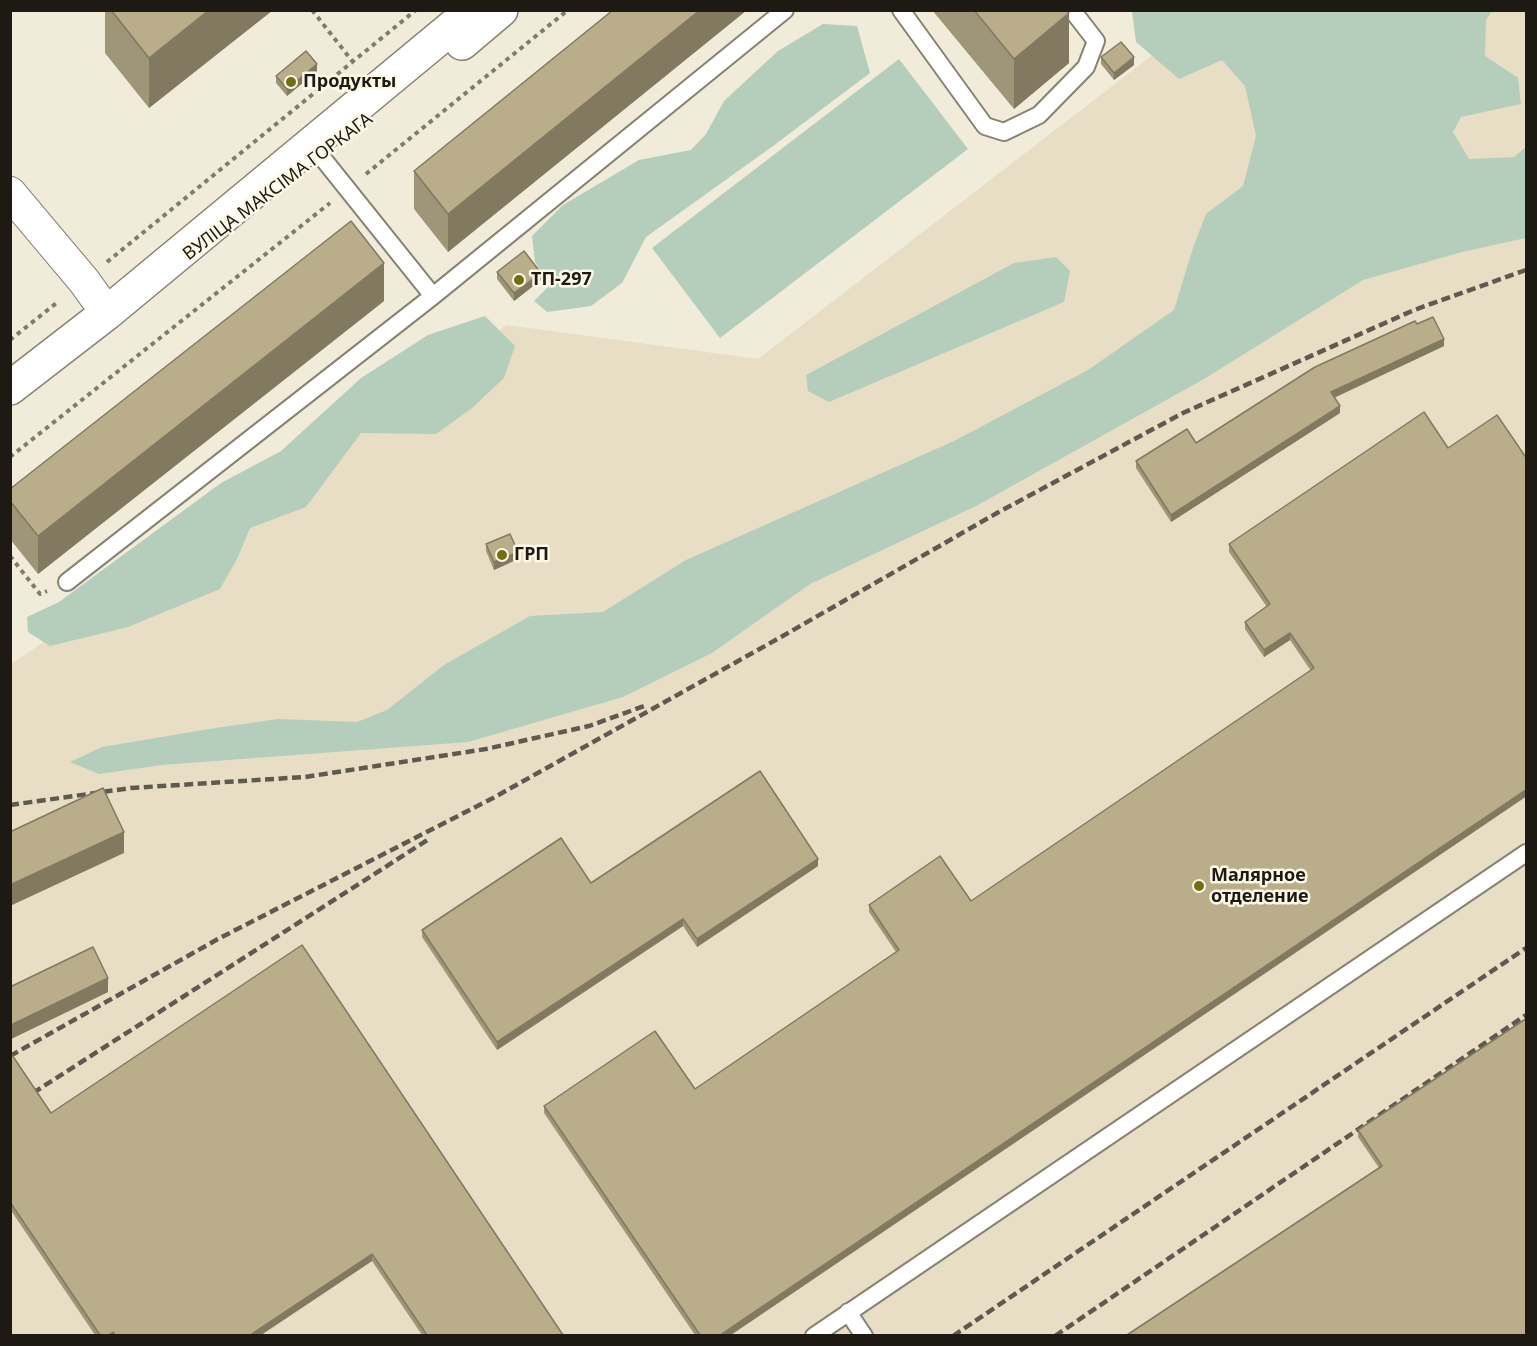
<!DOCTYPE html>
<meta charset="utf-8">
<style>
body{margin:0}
#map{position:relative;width:1537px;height:1346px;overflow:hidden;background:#f1ebd9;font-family:"Noto Sans",sans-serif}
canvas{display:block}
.frame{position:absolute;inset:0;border:12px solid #1c1a13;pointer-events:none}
</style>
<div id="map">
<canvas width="1537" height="1346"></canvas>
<div class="frame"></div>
</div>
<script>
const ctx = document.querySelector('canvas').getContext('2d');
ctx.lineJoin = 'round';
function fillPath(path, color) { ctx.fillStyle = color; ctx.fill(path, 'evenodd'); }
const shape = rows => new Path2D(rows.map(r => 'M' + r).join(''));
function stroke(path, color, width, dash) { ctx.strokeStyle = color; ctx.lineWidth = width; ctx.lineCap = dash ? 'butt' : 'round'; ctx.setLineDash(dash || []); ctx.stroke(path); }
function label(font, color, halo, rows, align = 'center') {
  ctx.font = font + ' "Noto Sans",sans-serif'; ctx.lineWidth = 5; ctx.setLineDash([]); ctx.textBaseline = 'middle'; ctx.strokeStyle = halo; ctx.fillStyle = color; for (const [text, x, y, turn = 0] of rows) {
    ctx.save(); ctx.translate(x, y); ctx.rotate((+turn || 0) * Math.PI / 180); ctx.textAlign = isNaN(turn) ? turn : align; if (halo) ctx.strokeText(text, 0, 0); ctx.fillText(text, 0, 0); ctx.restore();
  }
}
fillPath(shape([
 [1317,11,1526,11,1526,1335,11,1335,10,665,507,325,758,359,1203,16]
]), '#e7dec5');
fillPath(shape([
 [1132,11,1492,11,1486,20,1485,56,1518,78,1521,104,1461,117,1453,132,1469,159,1514,157,1526,147,1526,238,1462,252,1363,280,1204,379,976,506,810,584,712,653,623,697,468,742,162,765,99,774,70,762,102,747,209,729,278,719,357,722,387,710,444,665,530,616,603,612,686,560,954,441,1088,370,1174,310,1193,248,1206,214,1243,186,1256,136,1245,86,1222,60,1179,79,1136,42],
 [823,24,857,26,870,73,773,146,646,237,622,283,591,306,547,312,534,301,550,285,535,262,532,236,563,205,639,160,691,150,706,134,724,101,778,51],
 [899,59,968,149,720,338,652,248],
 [1056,257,1070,271,1064,302,829,402,808,391,806,375,1014,263],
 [485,316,515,346,504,378,472,408,436,434,361,433,306,507,250,528,237,559,220,589,128,627,50,646,28,632,27,617,59,602,221,483,281,451,361,378,428,335]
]), '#b4cebb');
const lane = shape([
 [901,10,985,126,1004,132,1039,115,1086,67,1096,41,1072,10],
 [312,145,433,296],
 [67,582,433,296,785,10],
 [848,1312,864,1336],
 [814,1336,1526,853]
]);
const street = shape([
 [10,193,84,281,107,313]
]);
const secondary = shape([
 [462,43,501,10],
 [10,388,107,313,473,10]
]);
stroke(lane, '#888272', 20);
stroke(street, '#888272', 34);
stroke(secondary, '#888272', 36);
stroke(shape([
 [312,10,353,62],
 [366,174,568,10],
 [107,262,416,10],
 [10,340,59,301],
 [10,457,330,203],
 [10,556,40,594,47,591]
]), '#7f7b6f', 4, [4.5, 4.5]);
stroke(lane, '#fff', 16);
stroke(street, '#fff', 32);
stroke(secondary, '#fff', 33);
stroke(shape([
 [10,805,131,788,305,777,486,749,589,726,647,705],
 [10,1056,218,939,493,798,781,637,997,513,1183,413,1414,310,1526,270],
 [33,1093,429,839],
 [953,1336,1526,948],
 [1055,1336,1526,1015]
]), '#5e5a50', 4.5, [9, 4.5]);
fillPath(shape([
 [105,10,273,10,149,108,105,53],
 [613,10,747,10,448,252,414,209,414,171],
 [932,10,1066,10,1069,63,1014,109],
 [1101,57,1134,65,1114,80,1101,64],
 [317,71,287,96,276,83,276,76],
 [497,272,541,280,514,301,497,279],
 [384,301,38,574,10,539,10,489],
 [1417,324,1444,346,1334,398,1340,413,1171,522,1136,468,1136,461,1196,443],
 [1448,448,1525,456,731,1335,695,1335,544,1113,544,1106,695,1089,896,952,869,912,869,905,971,901,1311,671,1290,640,1264,657,1245,629,1245,622,1267,607,1229,552,1229,544],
 [486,544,518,559,494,570,486,551],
 [818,866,697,947,683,926,497,1050,422,937,422,930],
 [10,987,108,992,11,1039,10,1037],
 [10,1052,51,1113,563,1335,422,1335,372,1261,261,1335,95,1335,10,1209],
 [1358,1130,1527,1335,1379,1168,1358,1137]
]), '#9f9577');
fillPath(shape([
 [209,10,273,10,149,108,149,58],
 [700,10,747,10,448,252,448,214],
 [1069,13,1069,63,1014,109,1014,59],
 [1134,57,1134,65,1114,80,1114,73],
 [317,64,317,71,287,96,287,89],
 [384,263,384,301,38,574,38,536],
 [541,273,541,280,514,301,514,293],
 [1444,339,1444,346,1331,399,1331,392],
 [1340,406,1340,413,1171,522,1171,515],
 [518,552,518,559,494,570,494,562],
 [1290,633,1290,640,1264,657,1264,650],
 [1527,789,1527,796,731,1335,720,1335],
 [124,832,124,853,10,906,10,885],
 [818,859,818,866,697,947,697,939],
 [683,919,683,926,497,1050,497,1042],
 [108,978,108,992,11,1039,11,1025],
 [372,1254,372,1261,261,1335,250,1335]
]), '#827961');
const building = shape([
 [111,10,209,10,149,58,111,10],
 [613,10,700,10,448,214,414,171,613,10],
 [974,10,1066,10,1069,13,1014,59,974,10],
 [1121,42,1134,57,1114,73,1101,57,1121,42],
 [306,51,317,64,287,89,276,76,306,51],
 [351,221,384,263,38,536,10,501,10,489,351,221],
 [524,251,541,273,514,293,497,272,524,251],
 [1433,317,1444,339,1331,392,1340,406,1171,515,1136,461,1187,429,1196,443,1315,367,1415,321,1417,324,1433,317],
 [1424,412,1448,448,1497,415,1525,456,1527,455,1527,789,720,1335,700,1335,544,1106,655,1031,695,1089,899,950,869,905,940,856,971,901,1314,668,1290,633,1264,650,1245,622,1270,604,1229,544,1424,412],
 [510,534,518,552,494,562,486,544,510,534],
 [760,771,818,859,697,939,683,919,497,1042,422,930,561,838,591,883,760,771],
 [103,788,124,832,10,885,10,832,103,788],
 [302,945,563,1335,427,1335,372,1254,250,1335,115,1335,113,1332,109,1335,100,1335,10,1202,10,1052,51,1113,302,945],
 [93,947,108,978,11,1025,10,1023,10,987,93,947],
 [1527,1018,1527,1335,1127,1335,1382,1166,1358,1130,1527,1018]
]);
fillPath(building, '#b9ad8a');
stroke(building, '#827961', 1.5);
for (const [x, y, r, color] of [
 [291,82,6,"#706f11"],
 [519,280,6,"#706f11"],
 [502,555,6,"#706f11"],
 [1199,886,6,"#706f11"]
]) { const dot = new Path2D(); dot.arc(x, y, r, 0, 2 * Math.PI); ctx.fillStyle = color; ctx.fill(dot); stroke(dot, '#fef8e6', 2); }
label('bold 18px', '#1c1a13', '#fef8e6', [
 ["Продукты",303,82],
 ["ТП-297",531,280],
 ["ГРП",514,555],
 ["Малярное",1211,876],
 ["отделение",1211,897]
], 'left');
label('18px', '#1c1a13', '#fef8e6', [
 ["ВУЛІЦА МАКСІМА ГОРКАГА",278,187,-37]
]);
</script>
